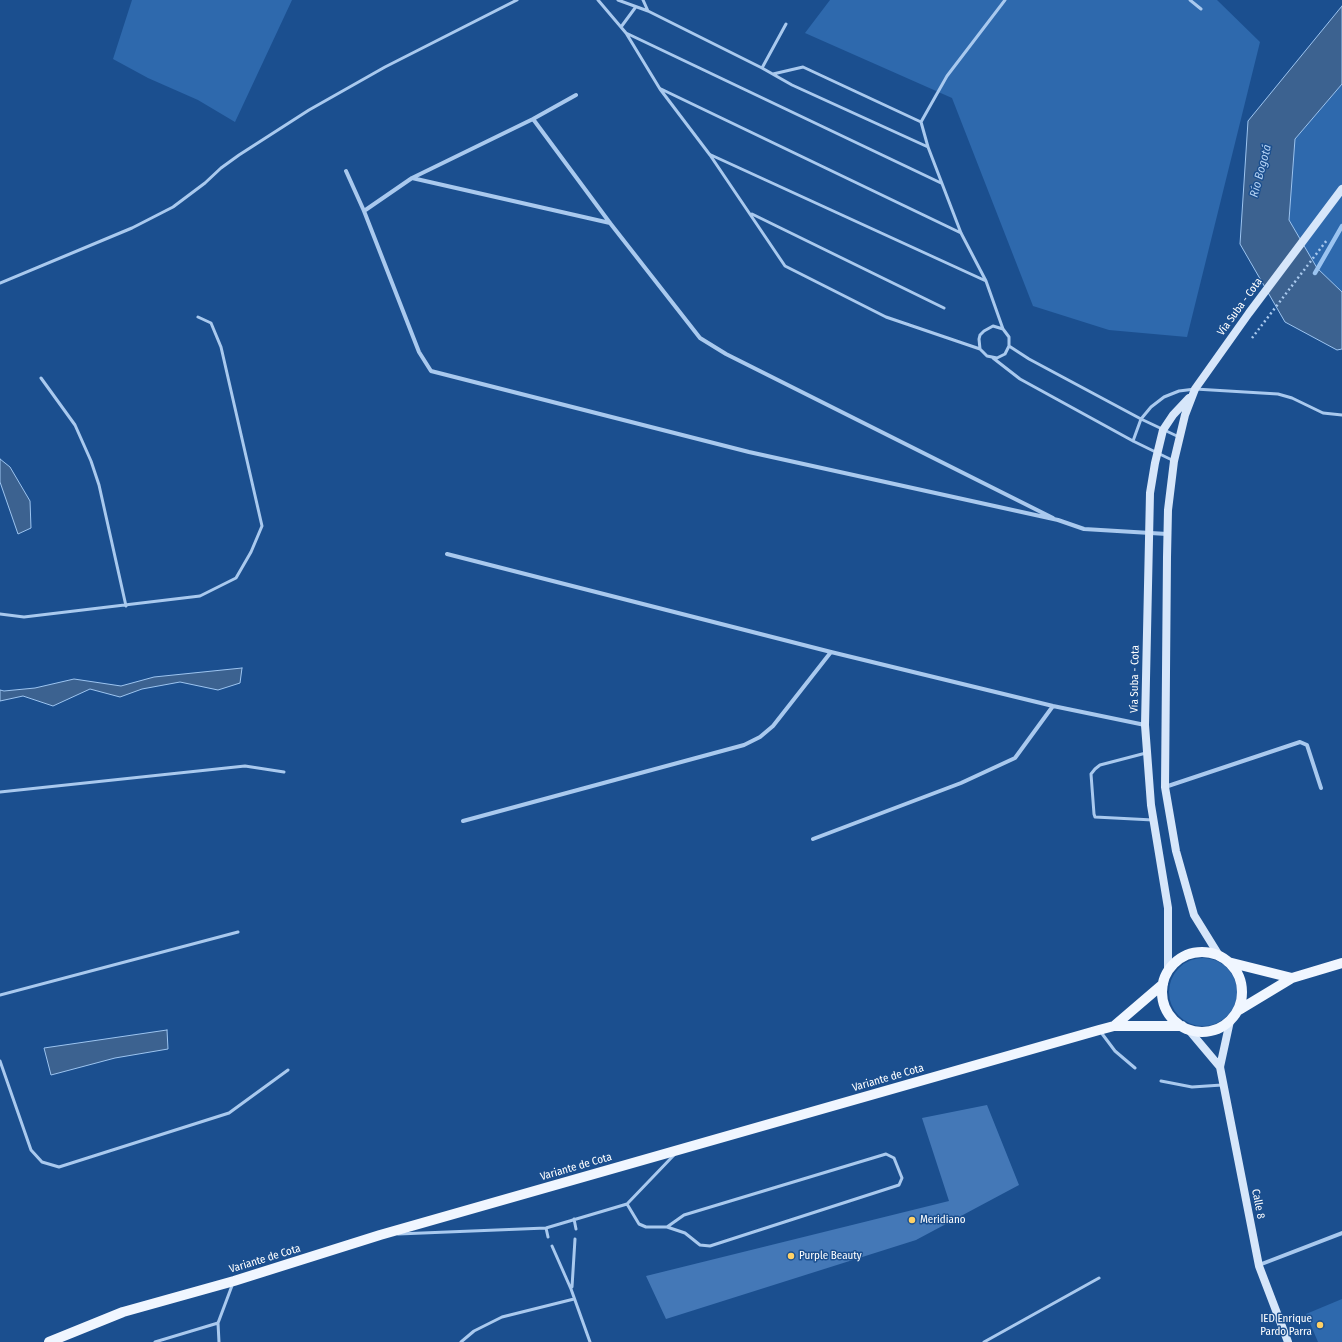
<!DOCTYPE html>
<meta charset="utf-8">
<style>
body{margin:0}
canvas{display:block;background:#1b4f8f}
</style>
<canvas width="1342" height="1342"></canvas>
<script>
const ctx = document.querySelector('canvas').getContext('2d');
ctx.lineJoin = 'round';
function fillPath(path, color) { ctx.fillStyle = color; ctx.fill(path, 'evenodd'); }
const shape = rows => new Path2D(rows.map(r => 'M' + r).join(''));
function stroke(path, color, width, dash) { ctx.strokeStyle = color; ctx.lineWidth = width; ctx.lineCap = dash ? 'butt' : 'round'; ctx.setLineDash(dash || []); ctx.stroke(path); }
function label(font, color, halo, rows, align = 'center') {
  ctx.font = font + ' "Fira Sans Condensed",sans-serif'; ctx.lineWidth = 3; ctx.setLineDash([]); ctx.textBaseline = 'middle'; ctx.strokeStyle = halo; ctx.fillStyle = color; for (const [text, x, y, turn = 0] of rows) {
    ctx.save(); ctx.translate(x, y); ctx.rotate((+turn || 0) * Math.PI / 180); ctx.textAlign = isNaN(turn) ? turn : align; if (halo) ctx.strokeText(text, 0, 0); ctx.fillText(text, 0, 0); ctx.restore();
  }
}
fillPath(shape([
 [132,0,292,0,235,122,198,100,148,78,113,59],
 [830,0,1217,0,1260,42,1187,337,1109,330,1033,306,952,98,805,33],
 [1342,84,1342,292,1317,269,1289,220,1295,139],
 '1169 992a34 34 0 1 1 68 0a34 34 0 1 1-68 0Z',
 [1342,1299,1342,1342,1318,1342,1306,1314]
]), '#2e69ad');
const water = shape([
 [1342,6,1342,84,1295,139,1289,220,1317,268,1342,292,1342,349,1337,350,1285,322,1240,244,1248,121,1342,6],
 [0,459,10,467,30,501,31,528,18,534,0,482,0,459],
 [242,668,240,683,218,690,180,682,142,689,120,697,90,689,53,706,23,696,0,701,0,690,4,691,35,688,74,679,121,686,154,677,242,668],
 [167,1030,168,1049,115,1058,51,1075,44,1048,167,1030]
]);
fillPath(water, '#3c6290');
stroke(water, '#9cc4f0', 1);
stroke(shape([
 [1315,273,1342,226]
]), '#9cc4f0', 4.5);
fillPath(shape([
 [987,1105,1019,1185,916,1240,666,1319,646,1276,949,1201,922,1118]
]), '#4478b7');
stroke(shape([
 [1252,338,1327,240]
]), '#a9c9ee', 2.5, [2, 3]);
stroke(shape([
 [598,0,626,33,660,89,710,155,785,266,886,317,980,349],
 [618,0,648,11,762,68,792,85,928,147],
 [643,0,648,11],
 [1190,0,1201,9],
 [621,27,635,8],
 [626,33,941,183],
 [762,68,786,24],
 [773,74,803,67,921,122],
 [661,89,961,233],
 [711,155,986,281],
 [752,214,944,308],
 [0,283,132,228,173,207,205,183,221,168,239,155,309,110,385,67,517,0],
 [1003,329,993,326,984,331,980,335,979,339,980,349,987,356,997,358,1005,354,1009,346,1009,337,1003,329,986,281,961,233,928,147,921,122,947,76,1005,0],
 [1009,346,1029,359,1141,419,1179,437],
 [993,358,1020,379,1133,441,1174,461],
 [41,378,75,425,91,461,99,485,126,606],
 [1133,441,1141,419,1151,407,1164,397,1179,391,1195,389,1278,394,1292,398,1323,413,1342,415],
 [0,614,24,617,200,596,236,578,251,552,262,526,221,347,211,323,198,317],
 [1146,753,1100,765,1095,769,1091,774,1094,814,1095,817,1153,820],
 [0,792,245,766,284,772],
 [0,995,238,932],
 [1100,1031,1115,1051,1135,1068],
 [0,1061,31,1150,42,1162,59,1167,229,1113,288,1070],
 [1161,1081,1192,1087,1222,1085],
 [627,1204,639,1224,646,1227,667,1227,685,1233,700,1245,710,1246,899,1185,902,1178,894,1158,886,1154,684,1215,667,1227],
 [574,1219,576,1229],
 [546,1228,548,1237],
 [398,1234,546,1228,627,1204,674,1155],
 [552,1246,571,1289,590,1342],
 [572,1287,575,1239],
 [155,1342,218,1323],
 [219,1342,218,1323,233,1283],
 [461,1342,474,1331,502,1317,574,1299],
 [984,1342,1099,1278]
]), '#a9c9ee', 3);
stroke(shape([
 [533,119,610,223,700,338,726,354,1053,518],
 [346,171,364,211,419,352,431,371,749,452,1058,520,1084,529,1167,534],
 [412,178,610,223],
 [364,211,412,178,533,119,576,95],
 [447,554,831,652,1053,706,1145,725],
 [1165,787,1300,742,1307,745,1321,788],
 [463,821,744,745,760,737,773,726,831,652],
 [813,839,961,783,1015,758,1053,706],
 [1259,1265,1342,1233]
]), '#a9c9ee', 4);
stroke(shape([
 [1220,957,1194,915,1176,851,1165,787,1167,557,1168,510,1174,461,1185,415,1195,389,1249,313,1342,189],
 [1168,971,1168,908,1151,805,1145,725,1150,493,1155,463,1163,430,1173,415,1189,398],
 [1230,1021,1220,1067,1259,1266,1288,1342],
 [1188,1029,1220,1067]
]), '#d6e6fa', 8);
stroke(shape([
 '1162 992a40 40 0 1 1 80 0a40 40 0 1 1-80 0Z',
 [1228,962,1292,978],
 [1239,1010,1292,978,1342,963],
 [1114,1026,1163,984],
 [49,1342,123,1312,234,1281,380,1235,1099,1030,1114,1026,1182,1026]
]), '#f0f6ff', 10);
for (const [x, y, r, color] of [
 [912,1220,4,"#ffd166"],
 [791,1256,4,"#ffd166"],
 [1320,1325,4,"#ffd166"]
]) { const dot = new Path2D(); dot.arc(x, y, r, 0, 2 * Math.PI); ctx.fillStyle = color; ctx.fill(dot); stroke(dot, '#1b4f8f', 1.5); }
label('11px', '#fff', '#1b4f8f', [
 ["Vía Suba - Cota",1240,307,-54],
 ["Vía Suba - Cota",1135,679,-89],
 ["Variante de Cota",888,1078,-16],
 ["Variante de Cota",576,1167,-16],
 ["Calle 8",1258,1204,79],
 ["Variante de Cota",265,1259,-17]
]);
label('11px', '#fff', '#1b4f8f', [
 ["Meridiano",920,1220],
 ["Purple Beauty",799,1256],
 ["IED Enrique",1312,1319,"right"],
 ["Pardo Parra",1312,1332,"right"]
], 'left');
label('italic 12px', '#b5d3f5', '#1b4f8f', [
 ["Río Bogotá",1261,171,-75]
]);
</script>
